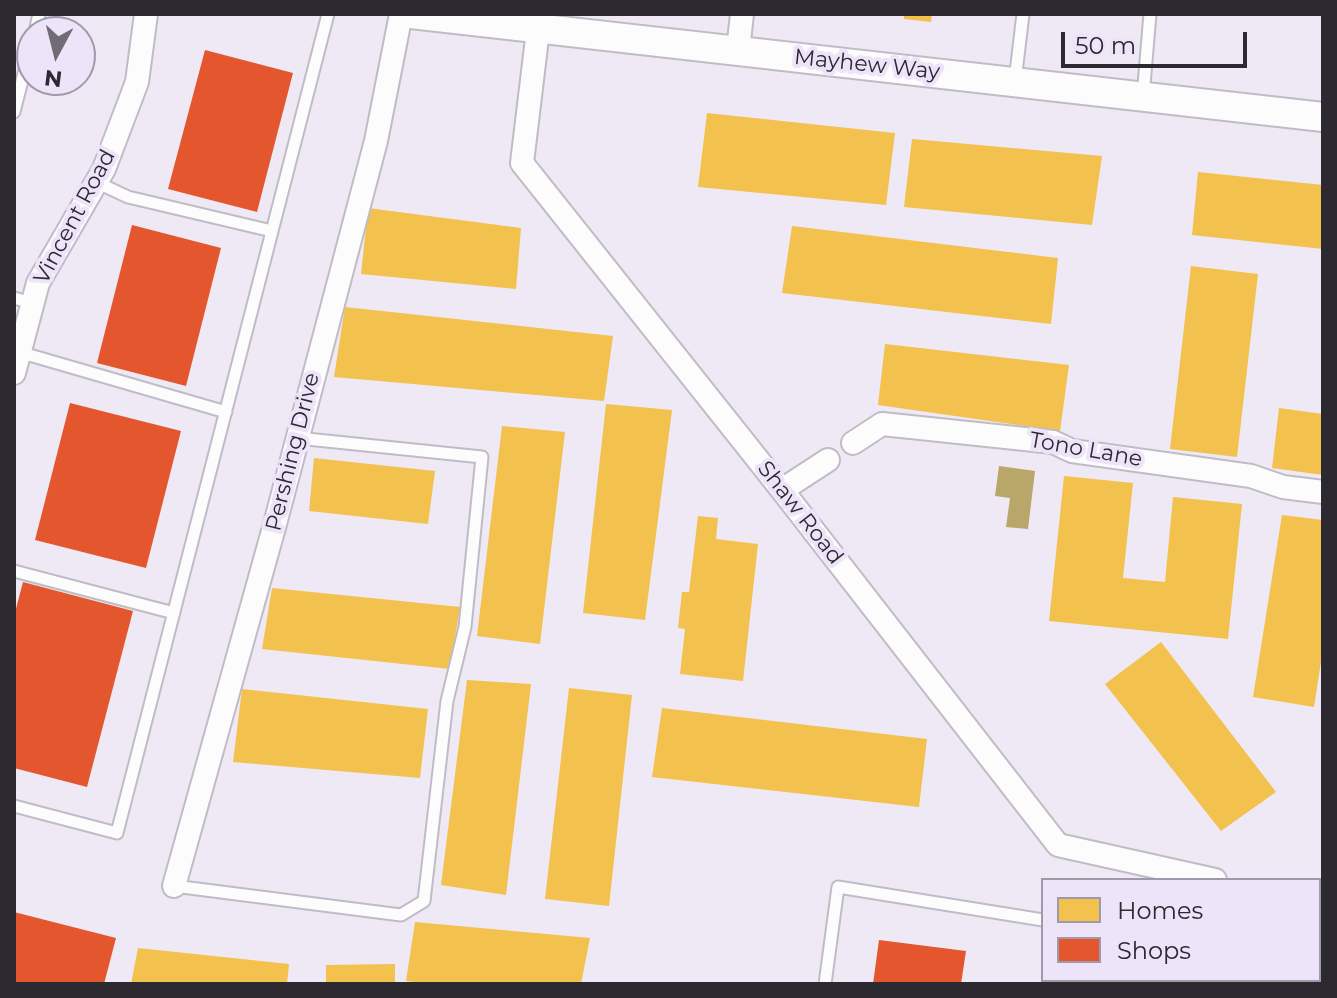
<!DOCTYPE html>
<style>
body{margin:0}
#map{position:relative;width:1337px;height:998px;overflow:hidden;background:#eee9f4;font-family:Montserrat,sans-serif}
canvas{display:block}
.frame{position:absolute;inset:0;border:16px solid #2c2931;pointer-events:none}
.legend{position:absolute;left:1041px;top:878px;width:280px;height:104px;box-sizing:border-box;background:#eee4f9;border:2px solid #a099a9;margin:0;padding:10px 14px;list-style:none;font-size:24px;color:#2c2931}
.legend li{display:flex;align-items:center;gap:16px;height:40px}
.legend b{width:40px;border:2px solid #a099a9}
.north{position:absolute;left:16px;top:16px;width:80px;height:80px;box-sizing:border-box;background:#eee4f9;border:2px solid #a099a9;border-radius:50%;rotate:187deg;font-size:22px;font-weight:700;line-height:32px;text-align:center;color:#2c2931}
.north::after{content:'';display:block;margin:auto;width:28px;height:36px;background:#706c75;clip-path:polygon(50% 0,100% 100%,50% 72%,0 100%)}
.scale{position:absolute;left:1061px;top:32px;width:186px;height:36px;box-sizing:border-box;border:4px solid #2c2931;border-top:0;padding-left:10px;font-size:24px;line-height:28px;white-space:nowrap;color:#2c2931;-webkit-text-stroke:6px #eee4f9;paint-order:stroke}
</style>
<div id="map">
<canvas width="1337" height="998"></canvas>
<div class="frame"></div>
<ul class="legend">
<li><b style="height:22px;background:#f2c14e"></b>Homes</li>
<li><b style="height:22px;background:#e4572e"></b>Shops</li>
</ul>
<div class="north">N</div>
<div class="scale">50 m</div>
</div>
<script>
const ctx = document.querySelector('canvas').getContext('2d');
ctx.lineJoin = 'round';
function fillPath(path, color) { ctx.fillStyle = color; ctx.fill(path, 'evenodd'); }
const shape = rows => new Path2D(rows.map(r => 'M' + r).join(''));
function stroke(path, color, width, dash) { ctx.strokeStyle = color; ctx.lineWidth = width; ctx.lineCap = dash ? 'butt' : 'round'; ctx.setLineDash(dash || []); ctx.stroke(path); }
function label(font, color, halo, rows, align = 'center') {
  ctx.font = font + ' Montserrat,sans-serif'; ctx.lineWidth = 8; ctx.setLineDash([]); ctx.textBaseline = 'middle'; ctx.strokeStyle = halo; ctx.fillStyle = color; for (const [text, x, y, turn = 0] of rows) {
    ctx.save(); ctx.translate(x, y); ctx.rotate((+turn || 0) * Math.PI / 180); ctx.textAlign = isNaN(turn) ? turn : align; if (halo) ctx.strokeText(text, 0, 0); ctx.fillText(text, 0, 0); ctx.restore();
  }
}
fillPath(shape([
 [999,466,1035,471,1028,529,1006,527,1010,498,995,496]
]), '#b9a669');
fillPath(shape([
 [904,14,932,14,931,22,904,19],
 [707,113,895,133,886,205,698,187],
 [912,139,1102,156,1092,225,904,207],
 [1198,172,1323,185,1323,249,1192,235],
 [368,208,521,228,516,289,361,274],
 [792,226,1058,258,1051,324,782,293],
 [1191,266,1258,274,1237,457,1170,449],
 [345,307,613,336,604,401,334,377],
 [885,344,1069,365,1060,431,878,405],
 [606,404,672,410,645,620,583,613],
 [1279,408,1323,414,1323,475,1272,468],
 [502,426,565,432,540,644,477,636],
 [314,458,435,471,428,524,309,511],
 [1064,476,1133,483,1123,578,1165,582,1173,497,1242,504,1228,639,1049,621],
 [1282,515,1323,520,1323,649,1314,707,1253,697],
 [698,516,718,518,716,539,758,544,743,681,680,674,685,629,678,628,682,592,689,592],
 [272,588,460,607,450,669,262,649],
 [1161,642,1276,792,1221,831,1105,684],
 [467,680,531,684,506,895,441,885],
 [569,688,632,695,609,906,545,899],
 [242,689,428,709,420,778,233,762],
 [662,708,927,739,919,807,652,777],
 [415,922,590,938,581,984,430,984,406,981],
 [138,948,289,964,287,984,131,984],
 [395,964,395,984,326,984,326,965]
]), '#f2c14e');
fillPath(shape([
 [205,50,293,73,257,212,168,189],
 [132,225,221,248,186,386,97,363],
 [70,403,181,431,146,568,35,540],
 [23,582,133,611,87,787,14,768,14,616],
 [14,912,116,938,104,984,14,984],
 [879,940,966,951,961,984,873,984],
 [1062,980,1150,980,1150,984,1061,984]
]), '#e4572e');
const service = shape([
 [35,32,39,14],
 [1015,81,1023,14],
 [1143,97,1150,14],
 [14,112,32,42],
 [96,182,128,197,272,231],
 [14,298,32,303],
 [19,352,226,412],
 [14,571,174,613],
 [14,806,117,833,328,14],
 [174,886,401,915,424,901,447,701,465,627,482,457,297,438],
 [1319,975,1323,976],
 [825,984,838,887,1043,920],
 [1217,984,1218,980],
 [1293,984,1297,980]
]);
const minor = shape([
 [538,30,522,163,782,490,1058,845,1215,880],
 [738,50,742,14],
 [14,373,38,283,104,169,137,82,146,14],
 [853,443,882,424,1053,442,1072,451,1251,476,1283,487,1323,492],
 [782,490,828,460],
 [174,886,275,524,376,141,401,14],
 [1319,903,1323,904]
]);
const tertiary = shape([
 [411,14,1323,117]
]);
stroke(service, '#c0bcc5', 15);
stroke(minor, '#c0bcc5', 26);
stroke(tertiary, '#c0bcc5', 32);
stroke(service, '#fcfcfd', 11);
stroke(minor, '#fcfcfd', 22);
stroke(tertiary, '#fcfcfd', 28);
label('22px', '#2c2931', '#eee4f9', [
 ["Mayhew Way",867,65,6],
 ["Vincent Road",75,217,-62],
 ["Tono Lane",1086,450,10],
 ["Pershing Drive",293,452,-76],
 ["Shaw Road",800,513,52]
]);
</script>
